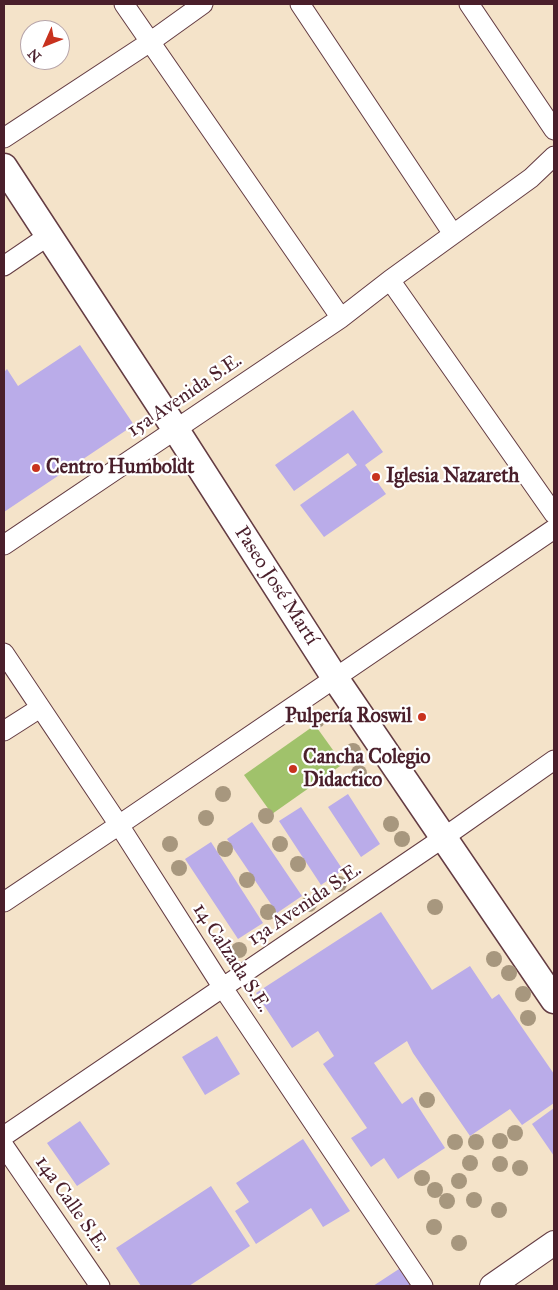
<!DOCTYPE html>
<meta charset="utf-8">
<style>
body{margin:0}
#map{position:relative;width:558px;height:1290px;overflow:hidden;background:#f4e3c9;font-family:"IM FELL Great Primer",serif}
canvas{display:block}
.frame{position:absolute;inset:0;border:5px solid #4a1f2b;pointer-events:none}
.north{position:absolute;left:20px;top:20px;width:50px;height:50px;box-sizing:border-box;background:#fff;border:1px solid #b7a5aa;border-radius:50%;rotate:226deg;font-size:14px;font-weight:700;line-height:20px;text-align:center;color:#4a1f2b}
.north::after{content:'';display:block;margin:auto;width:18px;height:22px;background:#c8321e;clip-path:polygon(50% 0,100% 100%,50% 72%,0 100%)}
</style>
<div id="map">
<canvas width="558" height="1290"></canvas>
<div class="frame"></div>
<div class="north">N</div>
</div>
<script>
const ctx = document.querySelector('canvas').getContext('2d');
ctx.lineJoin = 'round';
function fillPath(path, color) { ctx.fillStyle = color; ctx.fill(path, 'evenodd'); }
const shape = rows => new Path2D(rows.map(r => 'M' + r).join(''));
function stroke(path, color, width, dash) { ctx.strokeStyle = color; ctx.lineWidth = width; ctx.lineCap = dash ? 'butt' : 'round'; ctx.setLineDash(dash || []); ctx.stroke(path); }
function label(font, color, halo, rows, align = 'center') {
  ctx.font = font + ' "IM FELL Great Primer",serif'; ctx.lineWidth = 4.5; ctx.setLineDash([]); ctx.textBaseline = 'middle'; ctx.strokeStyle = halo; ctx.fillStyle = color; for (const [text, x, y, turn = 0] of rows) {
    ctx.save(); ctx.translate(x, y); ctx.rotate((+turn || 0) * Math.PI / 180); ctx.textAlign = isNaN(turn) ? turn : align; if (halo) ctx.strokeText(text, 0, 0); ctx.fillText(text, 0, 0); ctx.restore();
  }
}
fillPath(shape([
 [315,725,343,764,272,814,244,775]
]), '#a0c26b');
fillPath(shape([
 [80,345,134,425,4,512,4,372,7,369,18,386],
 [353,410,383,452,365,465,386,494,324,537,300,505,357,465,348,453,294,491,275,465],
 [348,794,380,844,361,857,328,807],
 [301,807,343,870,321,885,279,821],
 [252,822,302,896,277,913,227,839],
 [211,842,263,923,238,939,185,859],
 [381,912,432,990,470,966,492,999,499,994,554,1074,554,1103,522,1125,510,1109,470,1136,413,1053,407,1041,374,1063,402,1104,412,1097,445,1148,398,1179,384,1158,371,1167,351,1138,367,1128,323,1064,334,1056,318,1031,292,1048,256,993],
 [217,1036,240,1074,205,1095,182,1057],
 [554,1108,554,1156,532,1124],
 [80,1121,110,1164,77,1186,47,1143],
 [303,1139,350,1211,323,1227,311,1208,256,1244,235,1211,249,1202,236,1183],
 [211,1186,250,1246,189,1286,141,1286,116,1248],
 [399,1269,411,1286,373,1286]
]), '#baace9');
const minor = shape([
 [124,4,341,318],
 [300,4,453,234],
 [469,4,554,130],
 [4,138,150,42,203,4],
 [4,266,48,236],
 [390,280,554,514],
 [4,545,341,318,390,280,531,178,554,156],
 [4,653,119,825,223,988,423,1286],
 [4,731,40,708],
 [4,902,119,825,554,529],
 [4,1136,443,838,554,760],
 [4,1146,100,1286]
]);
const tertiary = shape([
 [492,1286,554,1243]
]);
const secondary = shape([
 [4,167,176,430,335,678,554,1000]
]);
stroke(minor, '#643c43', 21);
stroke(tertiary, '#643c43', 26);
stroke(secondary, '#643c43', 29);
stroke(minor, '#fff', 19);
stroke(tertiary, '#fff', 24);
stroke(secondary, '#fff', 26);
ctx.fillStyle = '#a7977e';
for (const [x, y] of [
 [317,720],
 [353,751],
 [359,773],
 [223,794],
 [266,816],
 [206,818],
 [391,824],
 [402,839],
 [170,844],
 [280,844],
 [225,849],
 [298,864],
 [179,868],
 [247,880],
 [339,884],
 [309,904],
 [435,907],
 [268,912],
 [239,950],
 [494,959],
 [509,973],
 [523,994],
 [528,1018],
 [427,1100],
 [515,1133],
 [500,1141],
 [455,1142],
 [476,1142],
 [470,1163],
 [500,1164],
 [520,1168],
 [422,1178],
 [459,1181],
 [435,1190],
 [474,1200],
 [447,1201],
 [499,1210],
 [434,1227],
 [459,1243]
]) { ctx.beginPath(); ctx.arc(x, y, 8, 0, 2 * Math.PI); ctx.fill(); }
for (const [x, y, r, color] of [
 [36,468,5,"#c8321e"],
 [376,477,5,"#c8321e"],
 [422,717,5,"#c8321e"],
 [293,769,5,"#c8321e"]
]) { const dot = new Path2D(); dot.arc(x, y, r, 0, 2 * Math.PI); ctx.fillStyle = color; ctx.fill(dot); stroke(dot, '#fff', 2); }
label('20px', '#4a1f2b', '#fff', [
 ["15a Avenida S.E.",185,396,-34],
 ["Paseo José Martí",276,586,57],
 ["13a Avenida S.E.",305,905,-34],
 ["14 Calzada S.E.",231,958,57],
 ["14a Calle S.E.",71,1204,55]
]);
label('bold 20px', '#4a1f2b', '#fff', [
 ["Centro Humboldt",46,468],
 ["Iglesia Nazareth",386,477],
 ["Pulpería Roswil",412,717,"right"],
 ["Cancha Colegio",303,758],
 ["Didactico",303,781]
], 'left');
</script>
